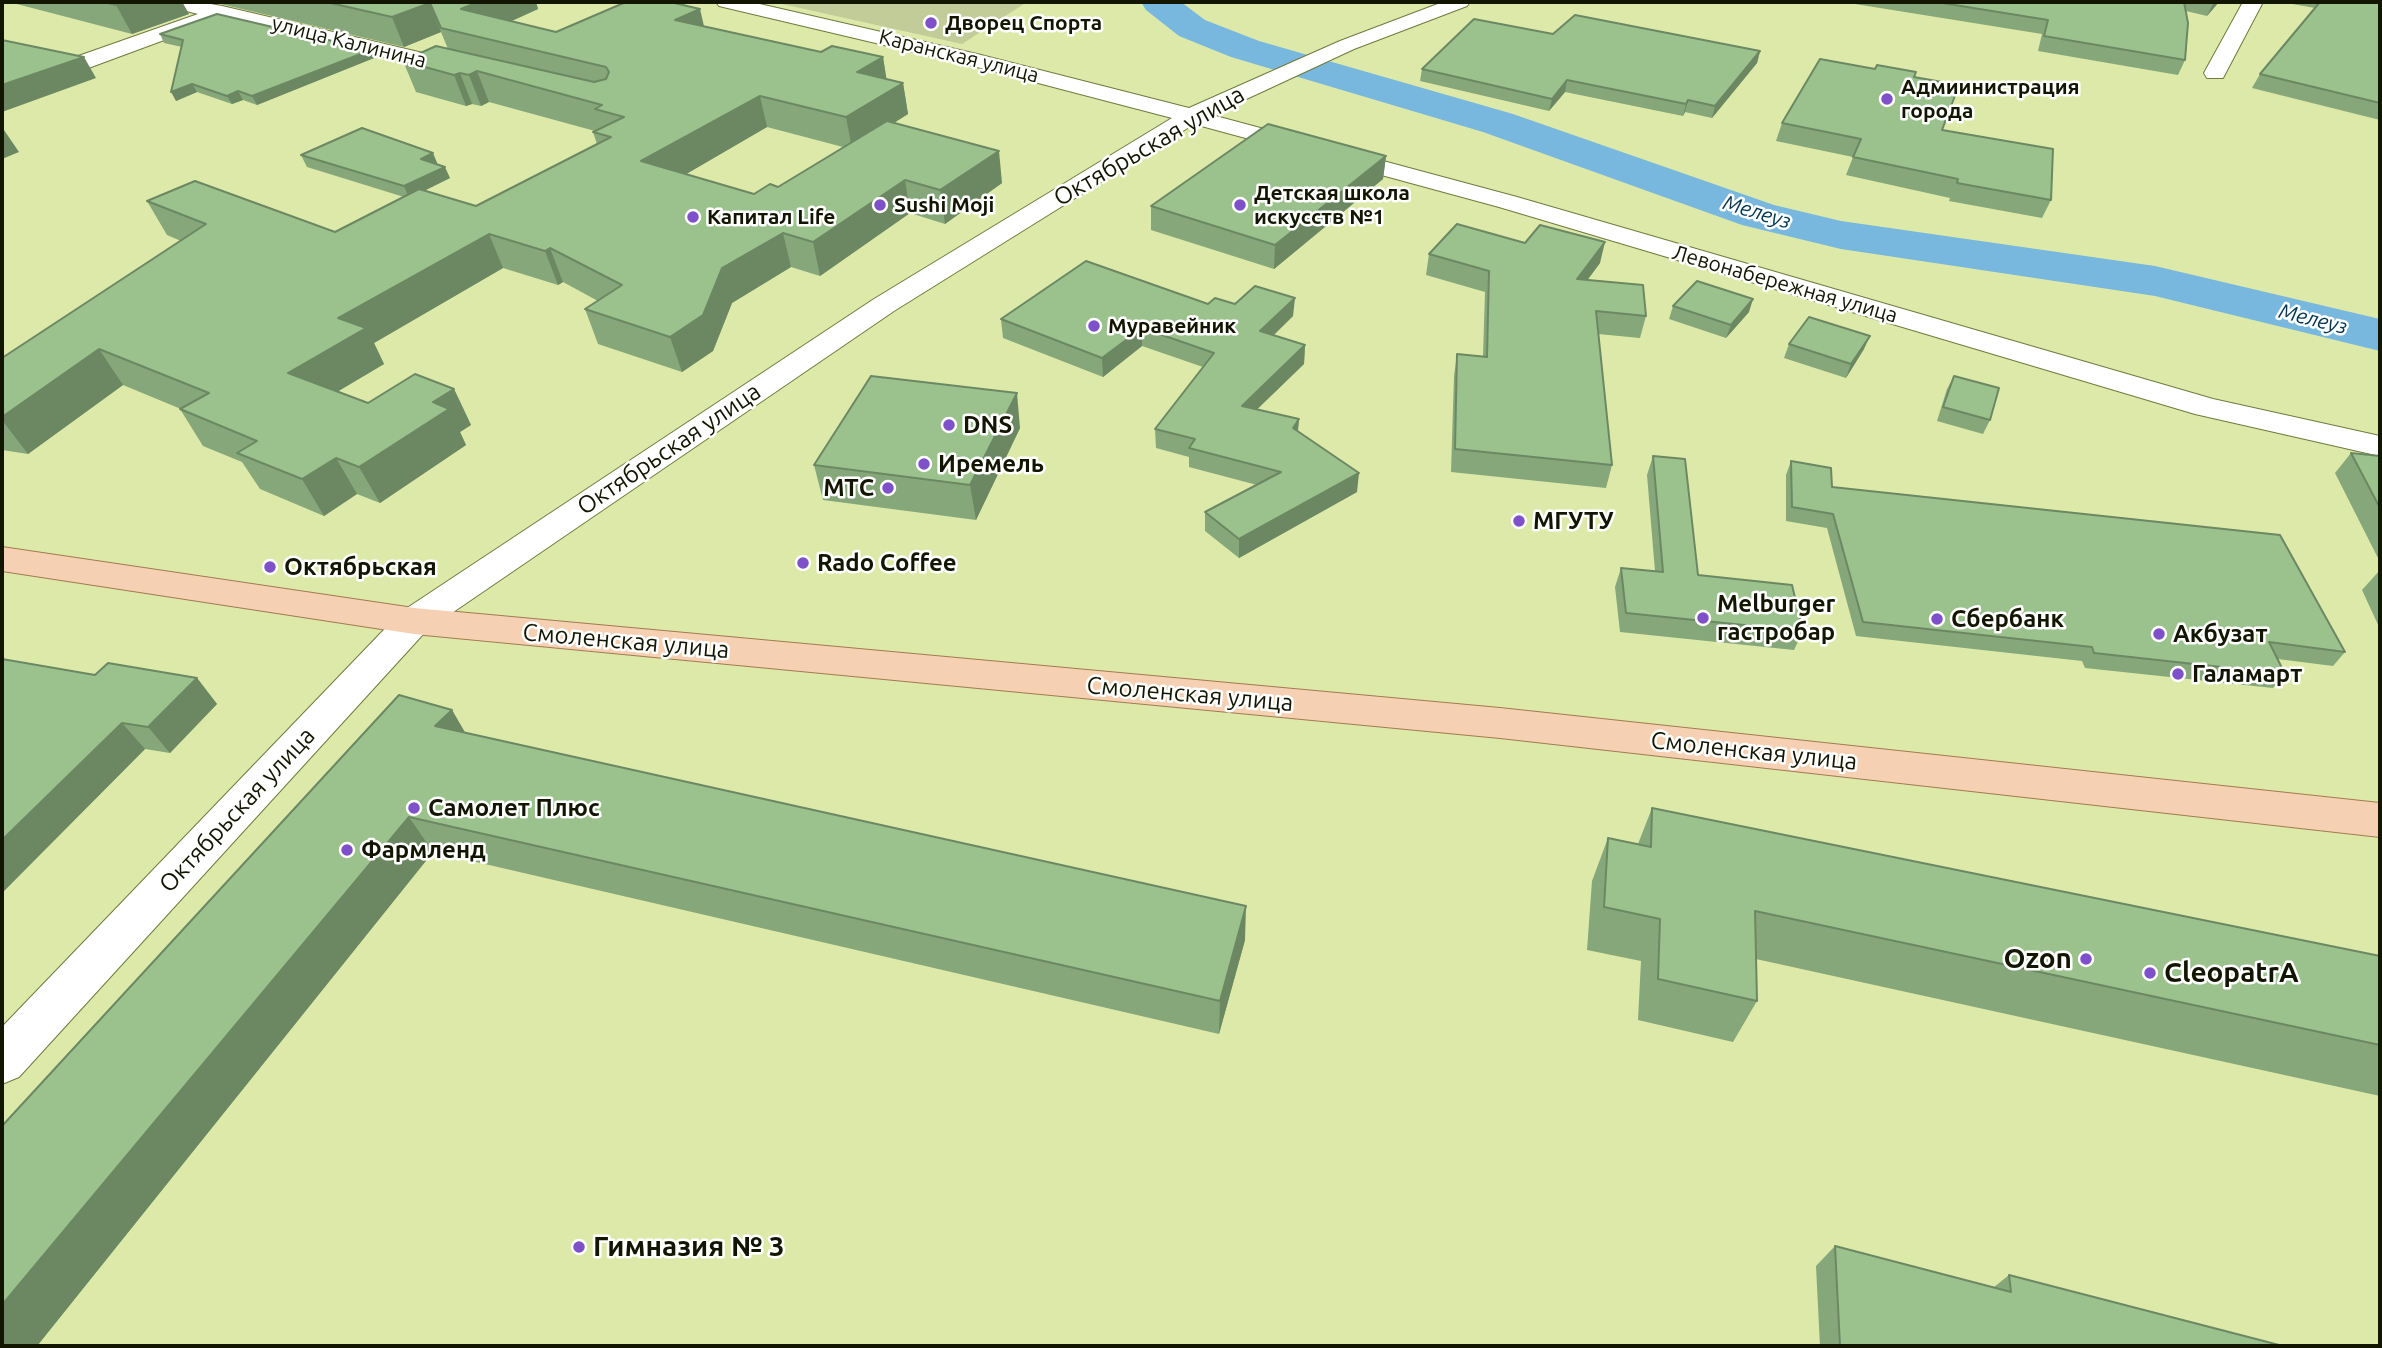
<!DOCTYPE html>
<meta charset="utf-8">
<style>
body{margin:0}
#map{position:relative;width:2382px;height:1348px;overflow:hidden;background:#dde9a9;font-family:Ubuntu,sans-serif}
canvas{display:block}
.frame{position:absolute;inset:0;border:4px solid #121601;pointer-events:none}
</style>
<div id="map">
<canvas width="2382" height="1348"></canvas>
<div class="frame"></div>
</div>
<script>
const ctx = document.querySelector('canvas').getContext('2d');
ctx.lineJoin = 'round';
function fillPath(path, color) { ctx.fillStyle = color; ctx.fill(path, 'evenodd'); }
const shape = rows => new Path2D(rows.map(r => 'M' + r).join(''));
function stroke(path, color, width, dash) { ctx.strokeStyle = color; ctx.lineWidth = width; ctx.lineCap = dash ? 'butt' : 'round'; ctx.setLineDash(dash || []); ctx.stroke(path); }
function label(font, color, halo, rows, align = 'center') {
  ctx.font = font + ' Ubuntu,sans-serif'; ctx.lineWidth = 5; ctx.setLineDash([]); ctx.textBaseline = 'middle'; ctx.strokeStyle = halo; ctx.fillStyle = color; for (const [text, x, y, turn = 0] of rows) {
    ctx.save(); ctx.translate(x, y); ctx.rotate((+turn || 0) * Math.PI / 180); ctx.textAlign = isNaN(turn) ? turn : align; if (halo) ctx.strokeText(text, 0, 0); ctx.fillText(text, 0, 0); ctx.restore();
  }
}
fillPath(shape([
 [773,2,1027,2,962,44]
]), '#c1cc99');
fillPath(shape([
 [1141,2,1181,2,1205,20,1259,41,1513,114,1774,205,1841,221,2155,266,2380,319,2380,351,2155,296,1841,249,1742,225,1483,132,1231,57,1179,36,1146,10,1141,2]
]), '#78b7de');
const minor = shape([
 [164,2,199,2,222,6,470,64,473,69,470,74,462,75,221,19,83,70,75,71,67,70,64,65,67,60,198,14,167,6,164,2],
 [716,2,751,2,977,54,1189,108,1340,41,1443,2,1470,2,1467,6,1354,49,1212,115,1517,197,2213,399,2380,436,2380,456,2195,414,1499,207,1194,124,894,311,427,630,19,1077,2,1084,2,1027,401,612,874,299,1172,118,973,66,719,6,716,2],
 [2243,2,2263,2,2223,78,2207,78,2204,73,2243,2]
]);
const major = shape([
 [2,547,414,608,1500,708,2380,803,2380,837,1500,738,414,634,2,571,2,547]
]);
stroke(minor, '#707a3e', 2);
stroke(major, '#a27a54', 2);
fillPath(minor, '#fff');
fillPath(major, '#f6d0b3');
fillPath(shape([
 [9,2,182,2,189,14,132,34],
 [212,2,536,2,538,9,511,21,556,32,704,27,821,52,883,57,886,79,903,83,908,114,894,123,1002,183,945,224,910,213,820,276,791,267,732,303,713,351,682,372,598,344,585,309,598,301,563,282,558,285,503,268,374,343,384,364,337,392,368,403,454,389,471,425,460,432,466,445,380,503,357,494,324,516,260,489,242,462,203,446,180,409,181,409,123,385,28,454,2,450,2,358,181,241,167,235,147,201,335,232,404,197,307,167,301,155,438,164,450,178,424,191,476,206,597,144,593,132,595,131,489,102,481,106,472,104,466,106,416,92,403,61,448,49,441,32,404,47],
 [767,127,843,147,778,187,754,194,686,174],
 [1856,2,2219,2,2207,16,2186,11,2185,60,2178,75,2038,51,2042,34,1855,4],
 [2281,2,2380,2,2380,120,2252,88,2260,74,2315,8],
 [160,34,371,50,374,58,257,105,243,100,232,104,197,92,176,101,182,47,164,43],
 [1553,34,1760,51,1757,63,1712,118,1685,112,1683,116,1565,92,1549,111,1420,81,1422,69],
 [1914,77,1942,130,2051,200,2042,218,1949,201,1950,198,1846,175,1853,157,1776,141,1782,123],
 [1386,156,1383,179,1274,269,1151,230,1151,206],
 [1429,254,1600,263,1587,280,1646,316,1640,338,1598,334,1612,465,1606,488,1451,472,1454,376,1457,354,1483,356,1485,292,1426,275],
 [1208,304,1235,304,1293,316,1274,335,1305,345,1304,364,1257,409,1299,419,1298,432,1357,492,1239,558,1205,531,1205,512,1257,485,1189,467,1189,457,1156,448,1155,429,1203,367,1142,346,1103,377,1003,338,1001,319],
 [1673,306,1749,312,1726,338,1669,319],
 [1789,344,1864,349,1846,378,1784,358],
 [1954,376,1990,420,1983,434,1937,421,1947,389],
 [1020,428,976,520,823,500,814,465],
 [2351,453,2380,456,2380,562,2335,473],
 [1653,456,1698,575,1803,631,1794,650,1620,632,1615,587,1621,568,1655,571,1647,475],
 [1791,461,1832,487,2345,652,2333,666,2278,659,2285,674,2273,688,2085,668,2082,661,1856,636,1827,528,1786,521,1786,475],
 [2380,570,2380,629,2362,590],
 [95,675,197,678,217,704,170,753,145,749,2,893],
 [452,710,465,733,1245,940,1219,1034,433,852,37,1346,2,1346],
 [1652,808,2380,956,2380,1096,1756,959,1757,1001,1733,1042,1638,1020,1641,961,1587,950,1592,881,1608,838,1638,844],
 [1835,1246,1994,1287,2009,1275,2283,1346,1820,1346,1816,1266]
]), '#85a779');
fillPath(shape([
 [126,2,182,2,189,14,132,34,116,5],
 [478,2,536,2,538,9,477,37,461,9],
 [2214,2,2219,2,2207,16],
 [430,3,441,32,404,47,392,17],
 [700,9,707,39,675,20],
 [371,50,374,58,257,105,252,96],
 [1760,51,1757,63,1712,118,1715,106],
 [84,57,96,78,2,112,2,85],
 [883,57,888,88,857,72],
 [477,71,489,102,481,106,469,75],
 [460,73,472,104,466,106,454,75],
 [1567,80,1565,92,1549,111,1552,99],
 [903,83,908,114,852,149,846,117],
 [192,84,197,92,176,101,171,92],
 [238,91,243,100,232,104,227,96],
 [760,96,767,127,652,194,641,161],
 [1688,100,1685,112,1683,116,1686,104],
 [2,130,4,130,19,152,2,159],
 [999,151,1002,183,945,224,940,190],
 [433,153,438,165,421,159],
 [1386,156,1383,179,1274,269,1275,245],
 [445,167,450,178,409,198,404,186],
 [905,180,910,213,820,276,813,242],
 [783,233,791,267,732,303,713,351,682,372,670,337,722,268],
 [489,234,503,268,374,343,384,364,308,409,288,373,338,318],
 [1605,242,1600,263,1572,301,1577,279],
 [550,248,563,282,558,285,545,251],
 [1295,298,1293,316,1259,349,1260,331],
 [1753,299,1749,312,1726,338,1731,325],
 [1142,328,1142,346,1103,377,1102,358],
 [1870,336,1864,349,1846,378,1851,364],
 [1305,345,1304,364,1242,424,1242,406],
 [99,349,123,385,28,454,2,420,2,417],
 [454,389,471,425,460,432,466,445,380,503,359,467,433,402],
 [1017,393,1020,428,976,520,970,485],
 [1299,419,1297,438,1293,428],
 [336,458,357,494,324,516,302,479],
 [1359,473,1357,492,1239,558,1239,539],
 [197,678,217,704,170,753,148,727],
 [452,710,473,746,435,726],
 [122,723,145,749,2,893,2,840],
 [409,817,433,852,37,1346,2,1346,2,1305],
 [1246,906,1245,940,1219,1034,1220,1001]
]), '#6c8863');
const building = shape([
 [104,2,126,2,116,5,104,2],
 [326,2,478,2,461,9,556,32,626,2,670,2,700,9,675,20,821,52,832,46,883,57,857,72,903,83,846,117,760,96,641,161,754,194,770,184,778,187,887,121,999,151,940,190,905,180,813,242,783,233,722,268,703,315,670,337,585,309,622,285,550,248,545,251,489,234,338,318,366,328,288,373,368,403,415,374,454,389,433,402,449,409,359,467,336,458,302,479,237,453,257,441,180,409,209,393,99,349,2,417,2,358,206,224,147,201,195,181,335,232,419,189,476,206,611,137,593,132,624,117,595,109,602,105,477,71,469,75,460,73,454,75,403,61,436,46,594,82,606,79,609,72,606,67,441,28,430,3,392,17,326,2],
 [1936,2,2184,2,2188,23,2185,60,2044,36,2048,20,1936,2],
 [2320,2,2380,2,2380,103,2260,74,2320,2],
 [217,14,371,50,252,96,238,91,227,96,192,84,171,92,183,40,160,34,217,14],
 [1575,15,1760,51,1715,106,1688,100,1686,104,1567,80,1552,99,1422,69,1474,19,1553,34,1575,15],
 [2,40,84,57,2,85,2,40],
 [1820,59,1875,69,1877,65,1916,72,1914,77,1959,85,1942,130,2053,149,2051,200,1957,183,1958,179,1853,157,1861,139,1782,123,1820,59],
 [1268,124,1386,156,1275,245,1151,206,1268,124],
 [362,128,433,153,421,159,445,167,404,186,301,155,362,128],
 [1457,224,1525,243,1540,225,1605,242,1577,279,1643,285,1646,316,1596,311,1612,465,1455,449,1457,354,1487,357,1489,271,1429,254,1457,224],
 [1086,261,1208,304,1215,298,1235,304,1255,286,1295,298,1260,331,1305,345,1242,406,1299,419,1293,428,1359,473,1239,539,1205,512,1281,472,1189,448,1195,439,1155,429,1214,353,1142,328,1102,358,1001,319,1086,261],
 [1697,281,1753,299,1731,325,1673,306,1697,281],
 [1809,317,1870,336,1851,364,1789,344,1809,317],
 [871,376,1017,393,970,485,814,465,871,376],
 [1954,376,1999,388,1990,420,1943,407,1954,376],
 [2351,453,2380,456,2380,508,2351,453],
 [1653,456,1685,459,1698,575,1792,585,1803,631,1626,613,1621,568,1663,572,1653,456],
 [1791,461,1831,468,1832,487,2280,535,2345,652,2269,642,2285,674,2094,653,2092,647,1863,622,1833,514,1792,507,1791,461],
 [2,659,95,675,108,663,197,678,148,727,122,723,2,840,2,659],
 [399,695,452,710,435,726,1246,906,1220,1001,409,817,2,1305,2,1126,399,695],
 [1652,808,2380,956,2380,1045,1755,911,1757,1001,1658,979,1660,919,1604,907,1608,838,1651,847,1652,808],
 [1835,1246,2011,1292,2009,1275,2283,1346,1840,1346,1835,1246]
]);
fillPath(building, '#9bc28d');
stroke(building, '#6c8863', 2);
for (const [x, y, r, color] of [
 [931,23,7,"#7e51ca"],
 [1887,99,7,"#7e51ca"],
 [880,205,7,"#7e51ca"],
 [1240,205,7,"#7e51ca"],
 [693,217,7,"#7e51ca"],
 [1094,326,7,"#7e51ca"],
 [949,425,7,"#7e51ca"],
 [924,464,7,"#7e51ca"],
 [888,488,7,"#7e51ca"],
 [1519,521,7,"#7e51ca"],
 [803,563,7,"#7e51ca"],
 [270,567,7,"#7e51ca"],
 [1703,618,7,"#7e51ca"],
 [1937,619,7,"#7e51ca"],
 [2159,634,7,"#7e51ca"],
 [2178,674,7,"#7e51ca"],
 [414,808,7,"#7e51ca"],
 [347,850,7,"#7e51ca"],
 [2086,959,7,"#7e51ca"],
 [2150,973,7,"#7e51ca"],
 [579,1247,7,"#7e51ca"]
]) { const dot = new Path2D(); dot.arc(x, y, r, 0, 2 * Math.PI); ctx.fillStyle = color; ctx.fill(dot); stroke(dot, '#fff', 2.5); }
label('bold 21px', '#121601', '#fff', [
 ["Дворец Спорта",945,23],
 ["Адмиинистрация",1901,87],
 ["города",1901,111],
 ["Детская школа",1254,193],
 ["искусств №1",1254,217],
 ["Sushi Moji",894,205],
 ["Капитал Life",707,217],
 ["Муравейник",1108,326]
], 'left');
label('21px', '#121601', '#fff', [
 ["улица Калинина",349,42,14],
 ["Каранская улица",959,56,14],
 ["Левонабережная улица",1785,284,16]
]);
label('italic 21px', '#003650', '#fff', [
 ["Мелеуз",1757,212,17],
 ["Мелеуз",2313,319,14]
]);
label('24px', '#121601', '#fff', [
 ["Октябрьская улица",1149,146,-30],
 ["Октябрьская улица",669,449,-34],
 ["Смоленская улица",626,641,5],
 ["Смоленская улица",1190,694,5],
 ["Смоленская улица",1754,751,6],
 ["Октябрьская улица",237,810,-47]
]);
label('bold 24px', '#121601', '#fff', [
 ["DNS",963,425],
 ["Иремель",938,464],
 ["МТС",874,488,"right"],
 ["МГУТУ",1533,521],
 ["Rado Coffee",817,563],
 ["Октябрьская",284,567],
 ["Melburger",1717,604],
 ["гастробар",1717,632],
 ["Сбербанк",1951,619],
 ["Акбузат",2173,634],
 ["Галамарт",2192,674],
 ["Самолет Плюс",428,808],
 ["Фармленд",361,850]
], 'left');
label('bold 28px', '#121601', '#fff', [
 ["Ozon",2072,959,"right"],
 ["CleopatrA",2164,973],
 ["Гимназия № 3",593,1247]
], 'left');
</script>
